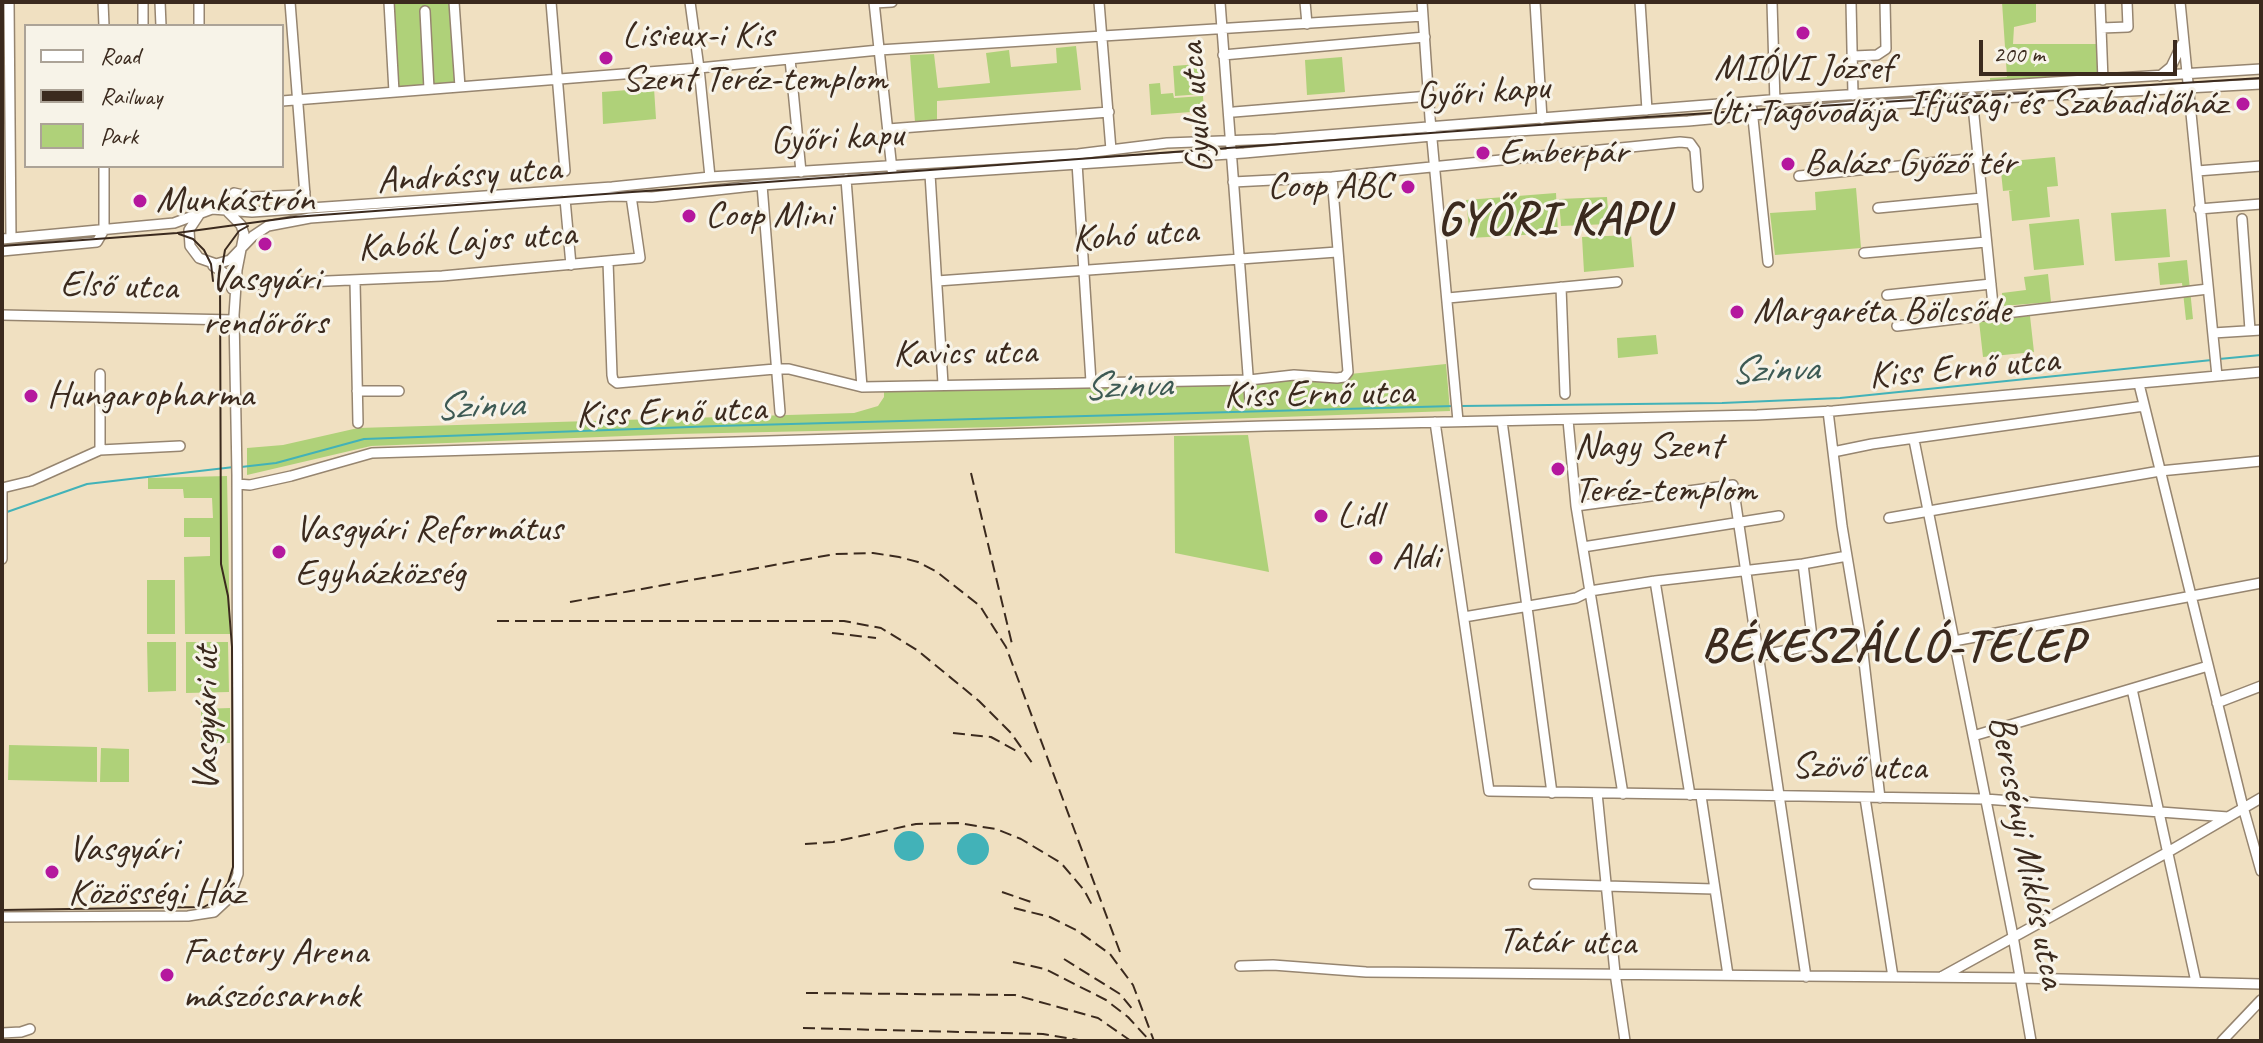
<!DOCTYPE html>
<meta charset="utf-8">
<style>
body{margin:0}
#map{position:relative;width:2263px;height:1043px;overflow:hidden;background:#f0e0c1;font-family:Caveat,sans-serif}
canvas{display:block}
.frame{position:absolute;inset:0;border:4px solid #3b2a1e;pointer-events:none}
.legend{position:absolute;left:24px;top:24px;width:260px;height:144px;box-sizing:border-box;background:#f7f3e8;border:2px solid #aca397;margin:0;padding:10px 14px;list-style:none;font-size:24px;color:#3b2a1e}
.legend li{display:flex;align-items:center;gap:16px;height:40px}
.legend b{width:40px;border:2px solid #aca397}
.scale{position:absolute;left:1979px;top:40px;width:198px;height:36px;box-sizing:border-box;border:4px solid #3b2a1e;border-top:0;padding-left:10px;font-size:24px;line-height:28px;white-space:nowrap;color:#3b2a1e;-webkit-text-stroke:6px #f7f3e8;paint-order:stroke}
</style>
<div id="map">
<canvas width="2263" height="1043"></canvas>
<div class="frame"></div>
<ul class="legend">
<li><b style="height:10px;background:#fff"></b>Road</li>
<li><b style="height:10px;background:#3b2a1e"></b>Railway</li>
<li><b style="height:22px;background:#afd179"></b>Park</li>
</ul>
<div class="scale">200 m</div>
</div>
<script>
const ctx = document.querySelector('canvas').getContext('2d');
ctx.lineJoin = 'round';
function fillPath(path, color) { ctx.fillStyle = color; ctx.fill(path, 'evenodd'); }
const shape = rows => new Path2D(rows.map(r => 'M' + r).join(''));
function stroke(path, color, width, dash) { ctx.strokeStyle = color; ctx.lineWidth = width; ctx.lineCap = dash ? 'butt' : 'round'; ctx.setLineDash(dash || []); ctx.stroke(path); }
function label(font, color, halo, rows, align = 'center') {
  ctx.font = font + ' Caveat,sans-serif'; ctx.lineWidth = 6; ctx.setLineDash([]); ctx.textBaseline = 'middle'; ctx.strokeStyle = halo; ctx.fillStyle = color; for (const [text, x, y, turn = 0] of rows) {
    ctx.save(); ctx.translate(x, y); ctx.rotate((+turn || 0) * Math.PI / 180); ctx.textAlign = isNaN(turn) ? turn : align; if (halo) ctx.strokeText(text, 0, 0); ctx.fillText(text, 0, 0); ctx.restore();
  }
}
fillPath(shape([
 [391,2,458,2,462,91,394,96],
 [2002,2,2036,2,2036,22,2014,27,2013,44,2098,44,2098,80,1990,84,1990,78,2007,77],
 [1076,46,1081,90,937,101,937,120,915,122,910,55,934,54,938,88,990,83,986,53,1009,50,1011,67,1057,63,1056,48],
 [1342,57,1345,92,1307,95,1305,60],
 [1199,64,1202,94,1175,96,1173,66],
 [1160,83,1161,94,1173,93,1174,98,1203,96,1204,111,1151,115,1149,84],
 [654,88,656,119,603,124,602,92],
 [2055,157,2058,186,2047,187,2050,217,2012,221,2009,191,2013,190,2003,191,2000,162],
 [1856,188,1861,248,1775,255,1770,213,1816,210,1815,192],
 [1556,193,1558,233,1470,238,1466,200],
 [1607,197,1609,224,1561,226,1559,199],
 [2166,209,2170,257,2115,261,2111,213],
 [2079,219,2084,265,2034,270,2029,224],
 [1631,235,1634,267,1584,272,1582,237],
 [2187,260,2193,319,2186,320,2182,283,2160,285,2158,263],
 [2048,274,2051,302,2003,306,2002,293,2026,290,2024,277],
 [2030,316,2034,352,1983,357,1979,321],
 [1656,335,1658,354,1618,358,1617,338],
 [1446,364,1450,411,1000,427,676,434,371,446,247,475,247,448,283,445,358,428,854,413,878,406,884,397,884,389,1350,374],
 [1248,435,1269,572,1175,553,1174,436],
 [227,476,230,634,185,634,184,557,210,556,210,537,184,537,184,518,213,518,212,498,184,498,183,489,148,489,148,478],
 [147,580,175,580,175,634,147,634],
 [147,642,176,642,176,691,148,692],
 [186,642,228,642,229,692,186,693],
 [230,708,230,743,201,743,201,709],
 [9,745,97,747,97,782,8,780],
 [101,748,129,749,129,782,100,782]
]), '#afd179');
fillPath(shape([
 '894 846a15 15 0 1 1 30 0a15 15 0 1 1-30 0Z',
 '957 849a16 16 0 1 1 32 0a16 16 0 1 1-32 0Z'
]), '#42b2b8');
stroke(shape([
 [2219,359,2261,355],
 [1461,406,1722,403,1840,398,2212,360],
 [241,467,276,463,364,439,717,426,1454,406],
 [7,512,87,484,234,467]
]), '#42b2b8', 2);
const minor = shape([
 [9,2,11,238],
 [103,2,104,26],
 [143,2,143,26],
 [160,2,161,26],
 [199,2,199,26],
 [290,2,306,208],
 [389,2,394,92],
 [454,2,460,87],
 [551,2,565,171],
 [690,2,699,68,710,177],
 [874,2,892,170],
 [1099,2,1111,150],
 [1220,2,1250,401],
 [1305,2,1307,24],
 [1422,2,1430,118,1458,421],
 [1535,2,1542,119],
 [1640,2,1647,110],
 [1772,2,1775,103],
 [1851,2,1853,95],
 [2100,2,2103,80],
 [2180,2,2217,376],
 [874,3,892,2],
 [425,11,429,89],
 [2101,28,2128,27,2127,2],
 [1223,55,1425,37],
 [1854,56,1877,55,1886,49,1885,2],
 [790,59,801,172],
 [2160,76,2171,67,2182,44],
 [1972,96,1994,315],
 [282,101,699,68,879,50,1423,16],
 [1752,109,1768,262],
 [1234,112,1429,96],
 [888,129,1109,112],
 [1077,163,1091,382],
 [2197,171,2261,166],
 [930,174,943,384],
 [1799,176,1978,158],
 [846,179,862,387],
 [1233,182,1332,177,1680,142,1690,143,1695,150,1698,187],
 [762,185,780,412],
 [234,193,252,197,300,195,305,192],
 [565,199,571,265],
 [1878,208,1982,198],
 [2199,209,2261,204],
 [199,215,189,230,190,246,199,258,216,264,230,260,253,236,268,226,310,218,612,196,652,197,762,185,1244,153,1432,136,1688,121,1852,106,2261,84],
 [2242,219,2250,330],
 [2,239,174,223,212,209,252,212,442,199,612,187,710,177,1078,154,1167,143,1276,139,1782,99,2261,69],
 [2,251,97,242,104,230,104,166],
 [1864,253,1986,242],
 [608,261,612,375,613,380,617,383,775,369,789,369,862,387,1249,380,1294,375,1337,378,1344,377,1348,372,1332,177],
 [213,266,229,276,232,289],
 [355,281,358,423],
 [937,281,1337,252],
 [236,285,442,276,640,258,631,196],
 [1561,287,1565,394],
 [1887,295,1991,284],
 [1448,298,1617,282],
 [2,315,234,320],
 [1897,326,2208,289],
 [2213,333,2261,330],
 [2139,384,2243,807,2261,871],
 [357,391,399,391],
 [1828,411,1842,526,1863,653,1880,798],
 [1568,420,1576,506,1623,794],
 [1502,421,1552,793],
 [1435,422,1489,791,1985,799,2228,817],
 [1914,440,2013,936,2031,1041],
 [100,450,100,374],
 [1833,452,1872,444,2144,406],
 [237,484,250,485,291,476,372,453,1265,426,1757,415,1833,411,2261,372],
 [2,488,31,481,100,450,180,446],
 [2,489,2,559],
 [1576,506,1733,485,1806,977],
 [1889,518,2160,471,2261,461],
 [1583,547,1779,516],
 [1803,564,1847,556],
 [1655,581,1690,795],
 [1464,617,1576,598,1590,591,1655,581,1803,564,1813,645,1758,656],
 [1954,641,2261,583],
 [2132,689,2196,982],
 [2217,703,2261,686],
 [1973,736,2208,666],
 [1597,793,1615,973,1625,1041],
 [1701,796,1728,975],
 [1865,798,1893,977],
 [1534,884,1714,889],
 [2,917,188,916,214,912,229,898,238,874,237,475,234,315,237,270,244,234,241,225,228,212],
 [1240,966,1273,965,1366,972,2021,978,2261,984],
 [1943,976,2168,852,2261,798],
 [2,1033,21,1032,30,1029],
 [2222,1041,2261,1000]
]);
stroke(minor, '#968570', 12);
stroke(minor, '#fff', 9);
stroke(shape([
 [179,234,193,239,204,250,211,264,213,281],
 [2,246,177,233,294,217,1647,117,2261,78],
 [2,910,204,907,216,900,228,883,233,867,232,647,228,596,221,564,220,279,225,250,239,231,248,226]
]), '#3b2a1e', 2);
stroke(shape([
 [971,473,1012,644],
 [570,602,835,554,873,553,899,557,918,562,937,572,980,606,1006,647,1120,952],
 [497,621,844,621,881,628,917,650,979,701,1011,733,1035,767],
 [832,633,876,638],
 [953,733,991,737,1020,753],
 [805,844,833,842,916,824,958,823,996,829,1021,839,1061,863,1084,890,1092,905],
 [1002,892,1034,903],
 [1014,908,1050,917,1078,931,1110,954,1133,985,1154,1041],
 [1064,959,1120,994,1134,1011],
 [1013,962,1045,969,1106,1000,1128,1017,1149,1040],
 [806,993,1015,995,1098,1018,1131,1041],
 [803,1028,1043,1034,1084,1041]
]), '#3b2a1e', 2, [12, 6]);
for (const [x, y, r, color] of [
 [1803,33,8,"#b5179e"],
 [606,58,8,"#b5179e"],
 [2243,104,8,"#b5179e"],
 [1483,153,8,"#b5179e"],
 [1788,164,8,"#b5179e"],
 [1408,187,8,"#b5179e"],
 [140,201,8,"#b5179e"],
 [689,216,8,"#b5179e"],
 [265,244,8,"#b5179e"],
 [1737,312,8,"#b5179e"],
 [31,396,8,"#b5179e"],
 [1558,469,8,"#b5179e"],
 [1321,516,8,"#b5179e"],
 [279,552,8,"#b5179e"],
 [1376,558,8,"#b5179e"],
 [52,872,8,"#b5179e"],
 [167,975,8,"#b5179e"]
]) { const dot = new Path2D(); dot.arc(x, y, r, 0, 2 * Math.PI); ctx.fillStyle = color; ctx.fill(dot); stroke(dot, '#f7f3e8', 3); }
label('38px', '#3b2a1e', '#f7f3e8', [
 ["Lisieux-i Kis",622,36],
 ["Szent Teréz-templom",622,80],
 ["MIÓVI József",1803,69,"center"],
 ["Úti Tagóvodája",1803,113,"center"],
 ["Ifjúsági és Szabadidőház",2227,104,"right"],
 ["Emberpár",1499,153],
 ["Balázs Győző tér",1804,164],
 ["Coop ABC",1392,187,"right"],
 ["Munkástrón",156,201],
 ["Coop Mini",705,216],
 ["Vasgyári",265,280,"center"],
 ["rendőrőrs",265,324,"center"],
 ["Margaréta Bölcsőde",1753,312],
 ["Hungaropharma",47,396],
 ["Nagy Szent",1574,447],
 ["Teréz-templom",1574,491],
 ["Lidl",1337,516],
 ["Vasgyári Református",295,530],
 ["Egyházközség",295,574],
 ["Aldi",1392,558],
 ["Vasgyári",68,850],
 ["Közösségi Ház",68,894],
 ["Factory Arena",183,953],
 ["mászócsarnok",183,997]
], 'left');
label('38px', '#3b2a1e', '#f7f3e8', [
 ["Győri kapu",1483,93,-4],
 ["Gyula utca",1197,108,-94],
 ["Győri kapu",837,139,-3],
 ["Andrássy utca",469,176,-4],
 ["Kohó utca",1135,236,-4],
 ["Kabók Lajos utca",467,242,-4],
 ["Első utca",119,287,2],
 ["Kavics utca",965,354,-1],
 ["Kiss Ernő utca",1964,369,-5],
 ["Kiss Ernő utca",1319,395,-1],
 ["Kiss Ernő utca",671,413,-2],
 ["Vasgyári út",207,719,-90],
 ["Szövő utca",1859,768,1],
 ["Bercsényi Miklós utca",2026,852,79],
 ["Tatár utca",1567,943,1]
]);
label('italic 40px', '#3d5a54', '#f7f3e8', [
 ["Szinva",1774,371,-2],
 ["Szinva",1127,387,-2],
 ["Szinva",479,407,-2]
]);
ctx.letterSpacing = '2px';
label('bold 46px', '#3b2a1e', '#f7f3e8', [
 ["GYŐRI KAPU",1553,221],
 ["BÉKESZÁLLÓ-TELEP",1893,648]
]);
ctx.letterSpacing = '0px';
</script>
